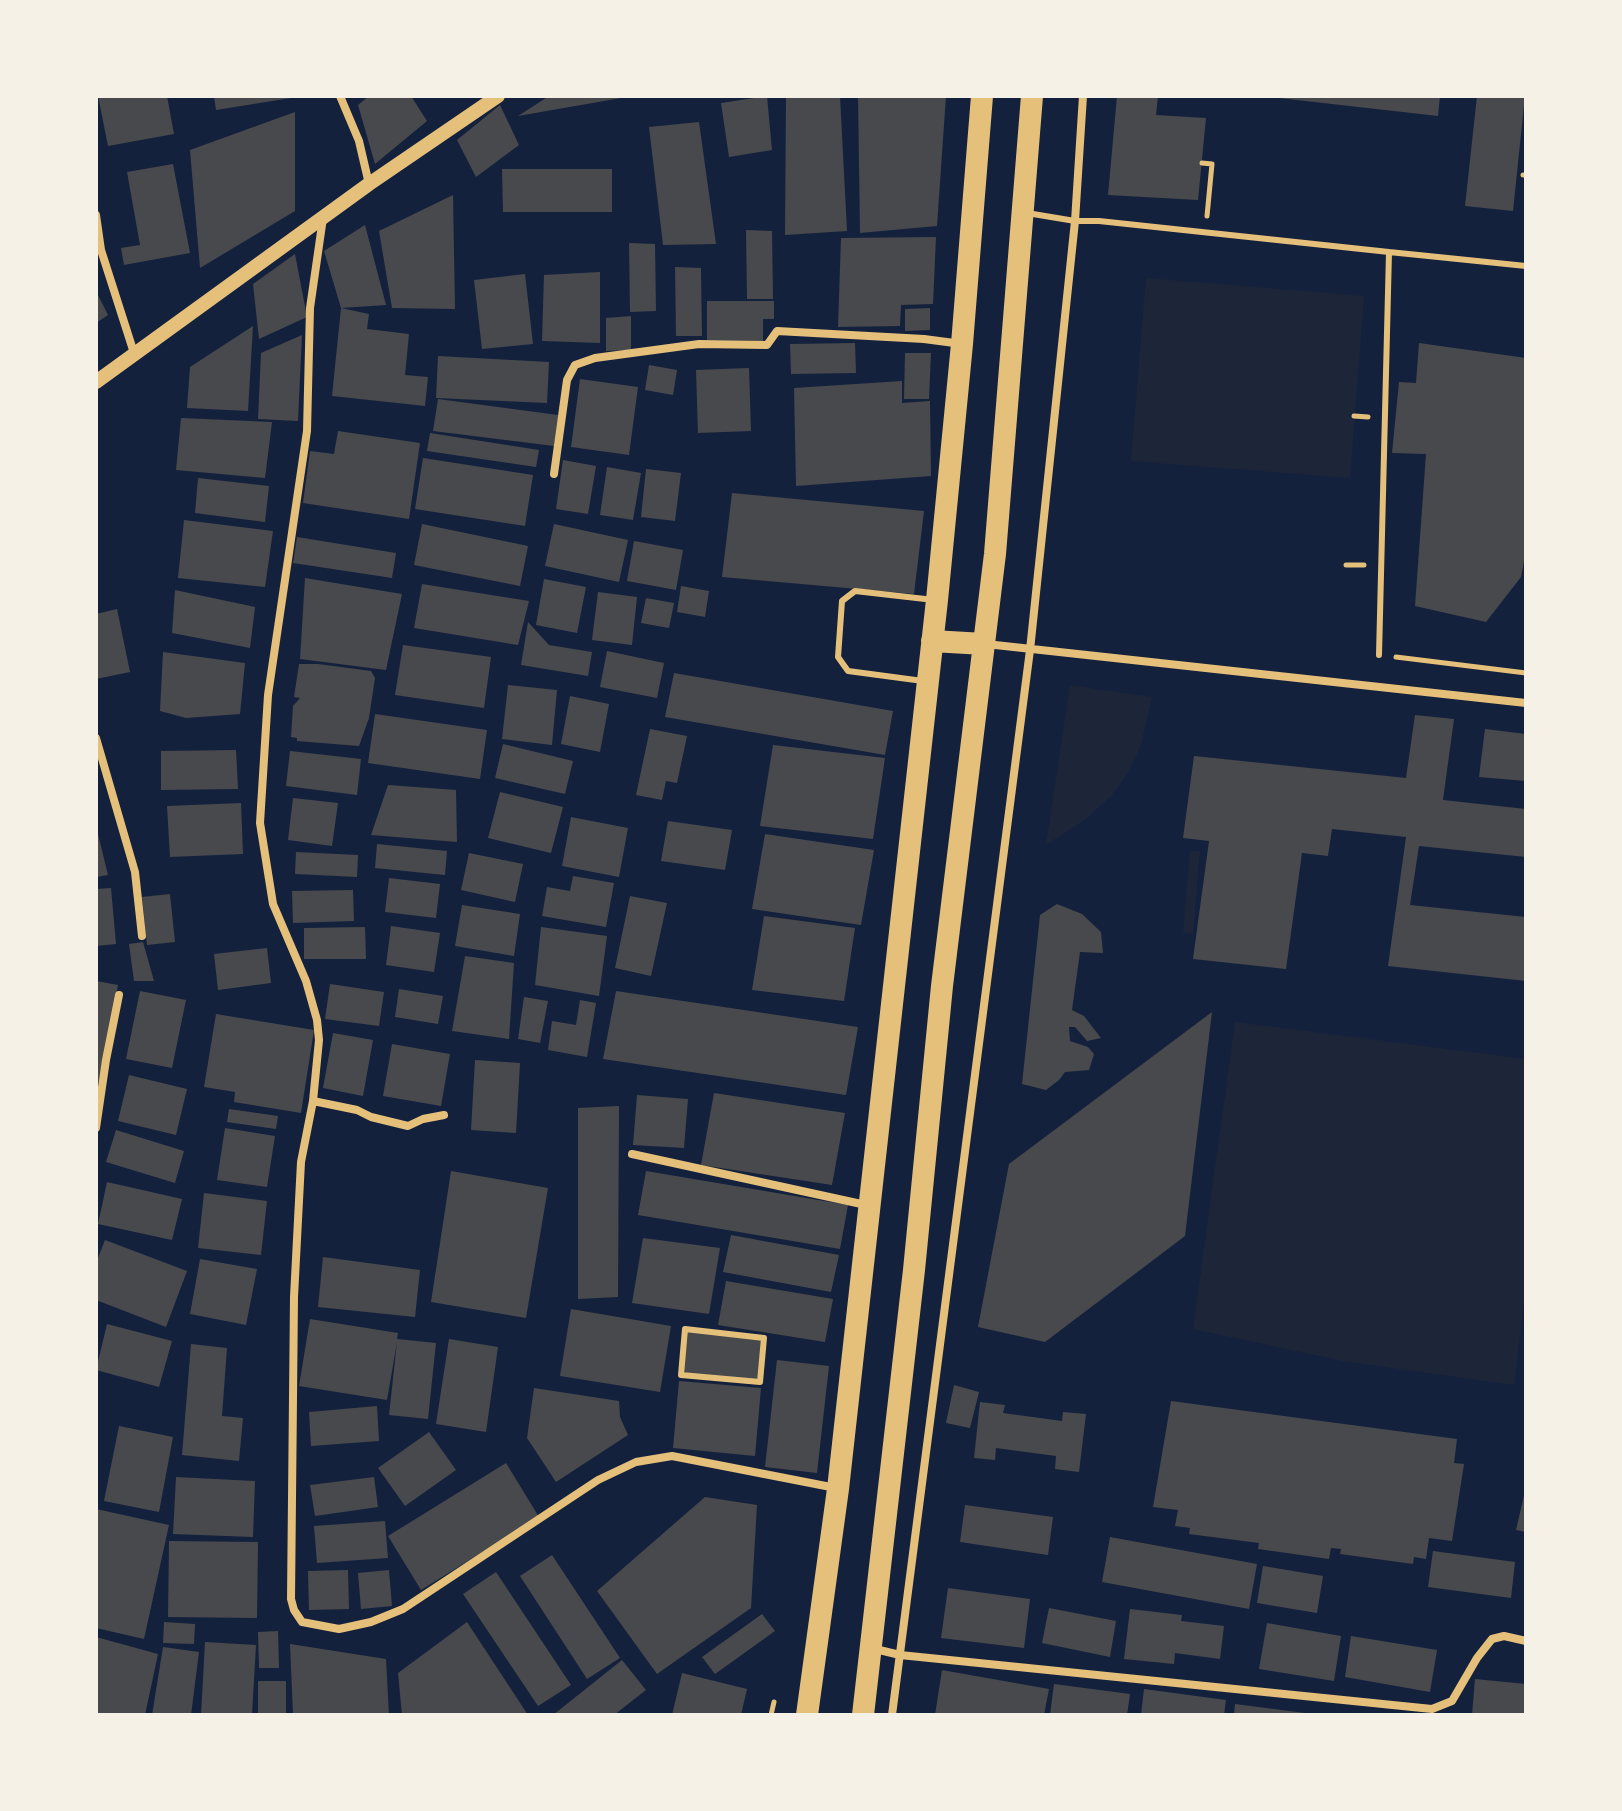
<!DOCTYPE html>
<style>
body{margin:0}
#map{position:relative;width:1622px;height:1811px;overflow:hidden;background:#14213d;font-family:"Playfair Display",serif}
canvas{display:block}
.frame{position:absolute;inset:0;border:98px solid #f6f1e7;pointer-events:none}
</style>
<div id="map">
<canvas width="1622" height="1811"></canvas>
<div class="frame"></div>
</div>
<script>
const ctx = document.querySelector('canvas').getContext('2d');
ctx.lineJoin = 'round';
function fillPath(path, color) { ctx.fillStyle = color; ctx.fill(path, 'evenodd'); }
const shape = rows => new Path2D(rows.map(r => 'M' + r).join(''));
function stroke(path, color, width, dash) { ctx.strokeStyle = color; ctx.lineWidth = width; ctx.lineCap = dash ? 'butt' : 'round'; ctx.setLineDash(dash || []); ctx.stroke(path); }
fillPath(shape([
 [1146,278,1364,296,1350,478,1131,461],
 [1070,685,1152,697,1141,745,1129,771,1112,795,1086,819,1046,845],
 [1190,851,1200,851,1193,934,1183,933],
 [1235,1022,1526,1059,1526,1285,1514,1385,1343,1361,1193,1329]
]), '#1d2539');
fillPath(shape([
 [98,96,167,96,174,134,108,146],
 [214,96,291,96,291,98,216,110],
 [369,96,411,96,427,121,375,164,358,105],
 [549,96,620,96,621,98,518,116],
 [767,96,772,150,729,157,721,103],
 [786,96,840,96,847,231,785,235],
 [858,96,946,96,937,226,860,233],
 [1117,96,1158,96,1156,115,1206,118,1198,200,1108,195],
 [1279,96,1440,96,1438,116,1279,98],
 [1477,96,1525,96,1513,211,1465,206],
 [500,105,519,145,476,177,457,140],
 [295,112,295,211,200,268,190,150],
 [699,122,716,244,663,245,649,127],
 [173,164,190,253,124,265,121,248,140,245,127,172],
 [502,169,612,169,612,212,503,212],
 [453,195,455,309,392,308,379,231],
 [365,225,386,305,341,308,369,314,367,329,409,334,405,375,428,377,425,406,332,396,341,308,324,251],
 [746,230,772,231,773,299,747,299],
 [936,237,933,304,901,305,900,326,838,327,841,238],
 [629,243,655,244,656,311,630,312],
 [295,254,307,317,259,339,253,284],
 [675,267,701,268,702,336,676,336],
 [600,272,600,343,542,341,544,275],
 [525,274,533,344,482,349,474,280],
 [96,291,108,315,96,323],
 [707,301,774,301,774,319,763,319,763,341,707,340],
 [930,308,930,330,905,331,905,309],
 [631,316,631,350,606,351,606,318],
 [253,326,248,411,187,408,190,367],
 [302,335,298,421,258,419,261,353],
 [855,343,856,373,791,374,790,344],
 [1419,343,1526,358,1526,550,1521,577,1486,622,1415,606,1426,454,1392,453,1399,382,1416,383],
 [905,353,931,353,929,399,904,399],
 [438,356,549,362,547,403,436,398],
 [649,365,677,370,673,395,645,390],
 [749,368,751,431,698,433,696,370],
 [580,379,638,387,629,455,571,447],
 [902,381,902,403,930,401,931,476,796,486,794,388],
 [438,399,558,415,554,446,433,431],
 [181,418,272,422,265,478,176,470],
 [338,431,420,443,409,519,303,503,310,451,334,454],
 [430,433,539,450,536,467,427,451],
 [423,458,533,475,525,526,415,509],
 [563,460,596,466,588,514,556,509],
 [607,467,641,473,633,520,600,515],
 [646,469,681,473,675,521,641,517],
 [198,478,269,486,265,522,195,513],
 [732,493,924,511,914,594,722,577],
 [184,520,273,531,265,587,178,578],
 [422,524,528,546,520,586,414,565],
 [554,524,628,540,619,582,545,566],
 [297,537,396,553,392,578,293,563],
 [634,541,683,550,676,590,627,581],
 [305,578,402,594,386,670,300,659],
 [544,579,586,587,577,633,536,625],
 [422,584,529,601,518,645,414,628],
 [681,586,709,591,705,617,677,612],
 [175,590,255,607,250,648,172,633],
 [598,592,637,597,632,645,592,640],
 [646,598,674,603,669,628,641,623],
 [117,609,130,672,96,679,96,614],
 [528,622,549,645,592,652,588,676,521,665],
 [403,645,491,657,484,708,395,695],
 [607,651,664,663,657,698,600,687],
 [163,652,245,663,240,714,186,718,160,711],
 [299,664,318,664,371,671,375,678,369,718,359,746,297,741,297,738,291,737,293,706,300,698,294,697],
 [674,673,893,711,885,755,665,717],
 [508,685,557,690,552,745,502,739],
 [570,696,609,704,600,752,561,744],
 [375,714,487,730,480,779,368,763],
 [1415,715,1454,719,1443,800,1526,809,1526,857,1419,846,1410,905,1526,917,1526,981,1388,966,1406,837,1332,829,1328,856,1302,853,1286,969,1193,959,1209,841,1183,838,1194,756,1406,778],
 [650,729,687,736,677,783,666,781,662,800,636,795],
 [1485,729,1526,734,1526,781,1479,777],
 [503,744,573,761,565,794,495,778],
 [773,745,885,758,873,839,760,826],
 [236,750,238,789,161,790,161,751],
 [290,751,361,759,357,795,286,786],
 [388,785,456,790,457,842,371,835],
 [500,792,563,807,551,853,488,838],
 [293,798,338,803,332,846,288,840],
 [241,803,243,854,170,857,167,806],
 [571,817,628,828,619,877,562,866],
 [668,821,732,830,725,870,661,861],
 [97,830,108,875,96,877,96,831],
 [765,834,874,850,861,925,752,909],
 [377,844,447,851,445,875,375,868],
 [296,852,358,855,357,877,295,874],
 [469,853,523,864,515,902,461,890],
 [573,876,614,883,606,927,542,916,547,887,570,891],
 [389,878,440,884,436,918,385,912],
 [111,888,116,944,96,946,96,889],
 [353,890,354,921,293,923,292,891],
 [170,894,175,942,147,945,142,897],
 [630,896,667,903,651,976,615,968],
 [1057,904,1082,914,1101,932,1103,953,1080,952,1072,1010,1084,1016,1101,1038,1087,1041,1075,1027,1069,1027,1070,1041,1088,1047,1094,1054,1089,1070,1065,1072,1059,1080,1046,1090,1022,1084,1040,915],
 [462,905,520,914,514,956,455,946],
 [764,916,855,928,844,1001,752,990],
 [391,926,440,933,434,972,386,965],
 [365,927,366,959,304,959,304,928],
 [541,927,607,936,599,996,535,985],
 [143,942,154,981,134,981,129,944],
 [267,948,271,983,218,990,214,954],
 [465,956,514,963,509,1039,452,1031],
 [96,981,118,985,97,1090,96,1090],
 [330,984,384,992,379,1026,325,1019],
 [399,989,443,996,438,1024,395,1017],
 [140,991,186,1000,172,1068,126,1059],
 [616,991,858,1027,846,1095,603,1059],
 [524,997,548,1001,540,1043,518,1039],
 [580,1000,596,1003,587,1057,548,1050,552,1021,576,1025],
 [1212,1012,1185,1236,1045,1342,978,1327,1009,1164],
 [216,1014,314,1030,301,1113,234,1102,235,1092,204,1087],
 [333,1033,373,1040,363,1096,323,1088],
 [392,1044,450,1054,441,1106,383,1096],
 [475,1060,520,1063,516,1133,471,1130],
 [129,1075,187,1089,176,1135,118,1121],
 [714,1093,845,1113,832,1185,701,1165],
 [637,1095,688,1099,684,1148,633,1145],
 [619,1106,618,1297,578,1299,578,1108],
 [229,1109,278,1116,276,1129,227,1122],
 [225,1128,275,1136,267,1187,217,1180],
 [116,1130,184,1151,175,1183,106,1162],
 [451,1171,548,1188,526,1318,431,1302],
 [646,1171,848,1205,840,1249,638,1215],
 [107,1182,182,1199,172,1240,98,1224],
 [204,1193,267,1201,261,1255,198,1248],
 [731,1235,839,1255,831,1292,723,1272],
 [643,1238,720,1248,709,1314,632,1303],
 [105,1240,187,1271,166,1327,96,1300,96,1263],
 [323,1257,420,1270,415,1317,318,1307],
 [200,1259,257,1269,246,1325,190,1314],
 [726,1281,833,1299,825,1342,718,1325],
 [571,1309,671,1326,660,1392,560,1376],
 [310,1319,398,1333,397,1339,436,1343,428,1419,389,1415,397,1342,387,1400,299,1386],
 [107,1324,172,1341,159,1387,96,1370],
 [685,1329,764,1338,760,1382,681,1375],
 [449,1339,498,1347,486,1432,436,1424],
 [191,1344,227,1348,222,1416,243,1418,239,1461,182,1455],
 [777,1360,829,1366,817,1473,765,1467],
 [679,1381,761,1388,755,1456,673,1448],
 [954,1385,979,1392,970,1428,946,1423],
 [534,1388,619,1401,620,1417,628,1435,556,1482,527,1438],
 [1171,1401,1457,1439,1454,1463,1464,1464,1452,1541,1429,1538,1426,1559,1414,1557,1413,1564,1340,1554,1341,1549,1331,1548,1329,1559,1258,1549,1259,1543,1189,1534,1190,1528,1175,1526,1178,1510,1153,1507],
 [980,1402,1005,1405,1003,1413,1062,1421,1063,1412,1086,1414,1079,1472,1055,1469,1056,1456,996,1448,995,1460,974,1458],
 [377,1406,379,1441,311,1446,309,1412],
 [119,1426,173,1437,159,1512,104,1501],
 [429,1432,456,1470,405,1506,378,1468],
 [506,1463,539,1517,421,1590,388,1536],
 [176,1477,255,1481,253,1537,173,1534],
 [374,1477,378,1507,315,1516,310,1485],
 [1525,1491,1526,1492,1526,1532,1516,1530],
 [705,1497,757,1505,751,1608,657,1674,597,1591],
 [965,1505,1053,1517,1048,1555,960,1542],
 [96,1509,169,1525,144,1639,96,1628],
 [385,1521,388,1558,317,1563,314,1526],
 [1110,1537,1257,1564,1249,1609,1102,1582],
 [169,1541,258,1542,257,1618,168,1617],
 [1433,1551,1515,1562,1511,1598,1428,1587],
 [552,1555,620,1658,587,1679,520,1576],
 [1263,1566,1323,1576,1317,1613,1257,1603],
 [348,1570,349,1609,309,1610,308,1571],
 [389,1570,392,1606,361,1609,358,1573],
 [496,1572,571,1685,538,1706,463,1594],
 [948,1588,1030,1599,1024,1648,941,1638],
 [1049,1608,1116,1621,1110,1657,1042,1643],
 [1130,1609,1182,1615,1181,1621,1224,1626,1220,1659,1175,1653,1174,1664,1124,1659],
 [762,1614,775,1631,715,1674,702,1657],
 [164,1622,195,1624,194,1644,163,1643],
 [467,1622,528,1715,402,1715,398,1673],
 [1267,1623,1341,1636,1334,1681,1259,1669],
 [278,1631,279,1668,259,1668,258,1632],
 [1351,1636,1437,1650,1430,1692,1345,1677],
 [96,1637,158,1654,145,1715,96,1715],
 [205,1642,256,1645,252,1715,201,1715],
 [290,1644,386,1659,389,1715,293,1715],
 [163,1647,199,1652,191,1715,152,1715],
 [622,1660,646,1690,614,1715,553,1715],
 [942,1670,1049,1689,1044,1715,935,1715],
 [682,1673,747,1689,741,1715,672,1715],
 [1475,1679,1526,1684,1526,1715,1472,1715],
 [258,1681,286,1681,286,1715,258,1715],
 [1054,1684,1130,1694,1127,1715,1050,1715],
 [1144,1689,1226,1700,1224,1715,1141,1715],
 [1235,1704,1305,1713,1305,1715,1234,1715]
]), '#48494c');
stroke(shape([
 [1202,163,1212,164,1207,216],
 [1523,175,1526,175],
 [1354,416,1368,417],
 [1346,565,1364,565],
 [1396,657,1526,673],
 [771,1715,774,1702]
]), '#e5c07b', 5);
stroke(shape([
 [1027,213,1075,221,1099,221,1389,252,1379,655],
 [1389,252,1526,266],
 [923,681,848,671,838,657,842,601,855,591,934,600],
 [685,1329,764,1338,760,1382,681,1375,685,1329]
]), '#e5c07b', 6);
stroke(shape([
 [340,96,359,141,369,184],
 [96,215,101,250,134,353],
 [554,474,567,380,575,365,595,358,699,344,767,345,777,331,924,339,962,344],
 [986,644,1526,703],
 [96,738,135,872,142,936],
 [313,1101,319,1040,317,1020,306,981,273,904,260,823,268,695,307,431,310,308,323,218],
 [444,1115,423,1119,408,1126,371,1117,357,1110,313,1101,301,1162,294,1297,291,1599,294,1610,302,1622,339,1629,371,1622,403,1609,598,1480,636,1462,672,1456,836,1488],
 [96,1128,106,1060,119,995],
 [632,1154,866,1205],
 [871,1648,900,1655,1432,1709,1452,1701,1477,1658,1492,1639,1504,1636,1526,1641],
 [892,1715,1030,650,1075,221,1083,96]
]), '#e5c07b', 8);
stroke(shape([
 [96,382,369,184,498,96]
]), '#e5c07b', 14);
stroke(shape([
 [932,641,984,644],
 [807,1715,838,1489,937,600,962,344,982,96],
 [863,1715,914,1270,942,986,995,554,1032,96]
]), '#e5c07b', 22);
</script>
